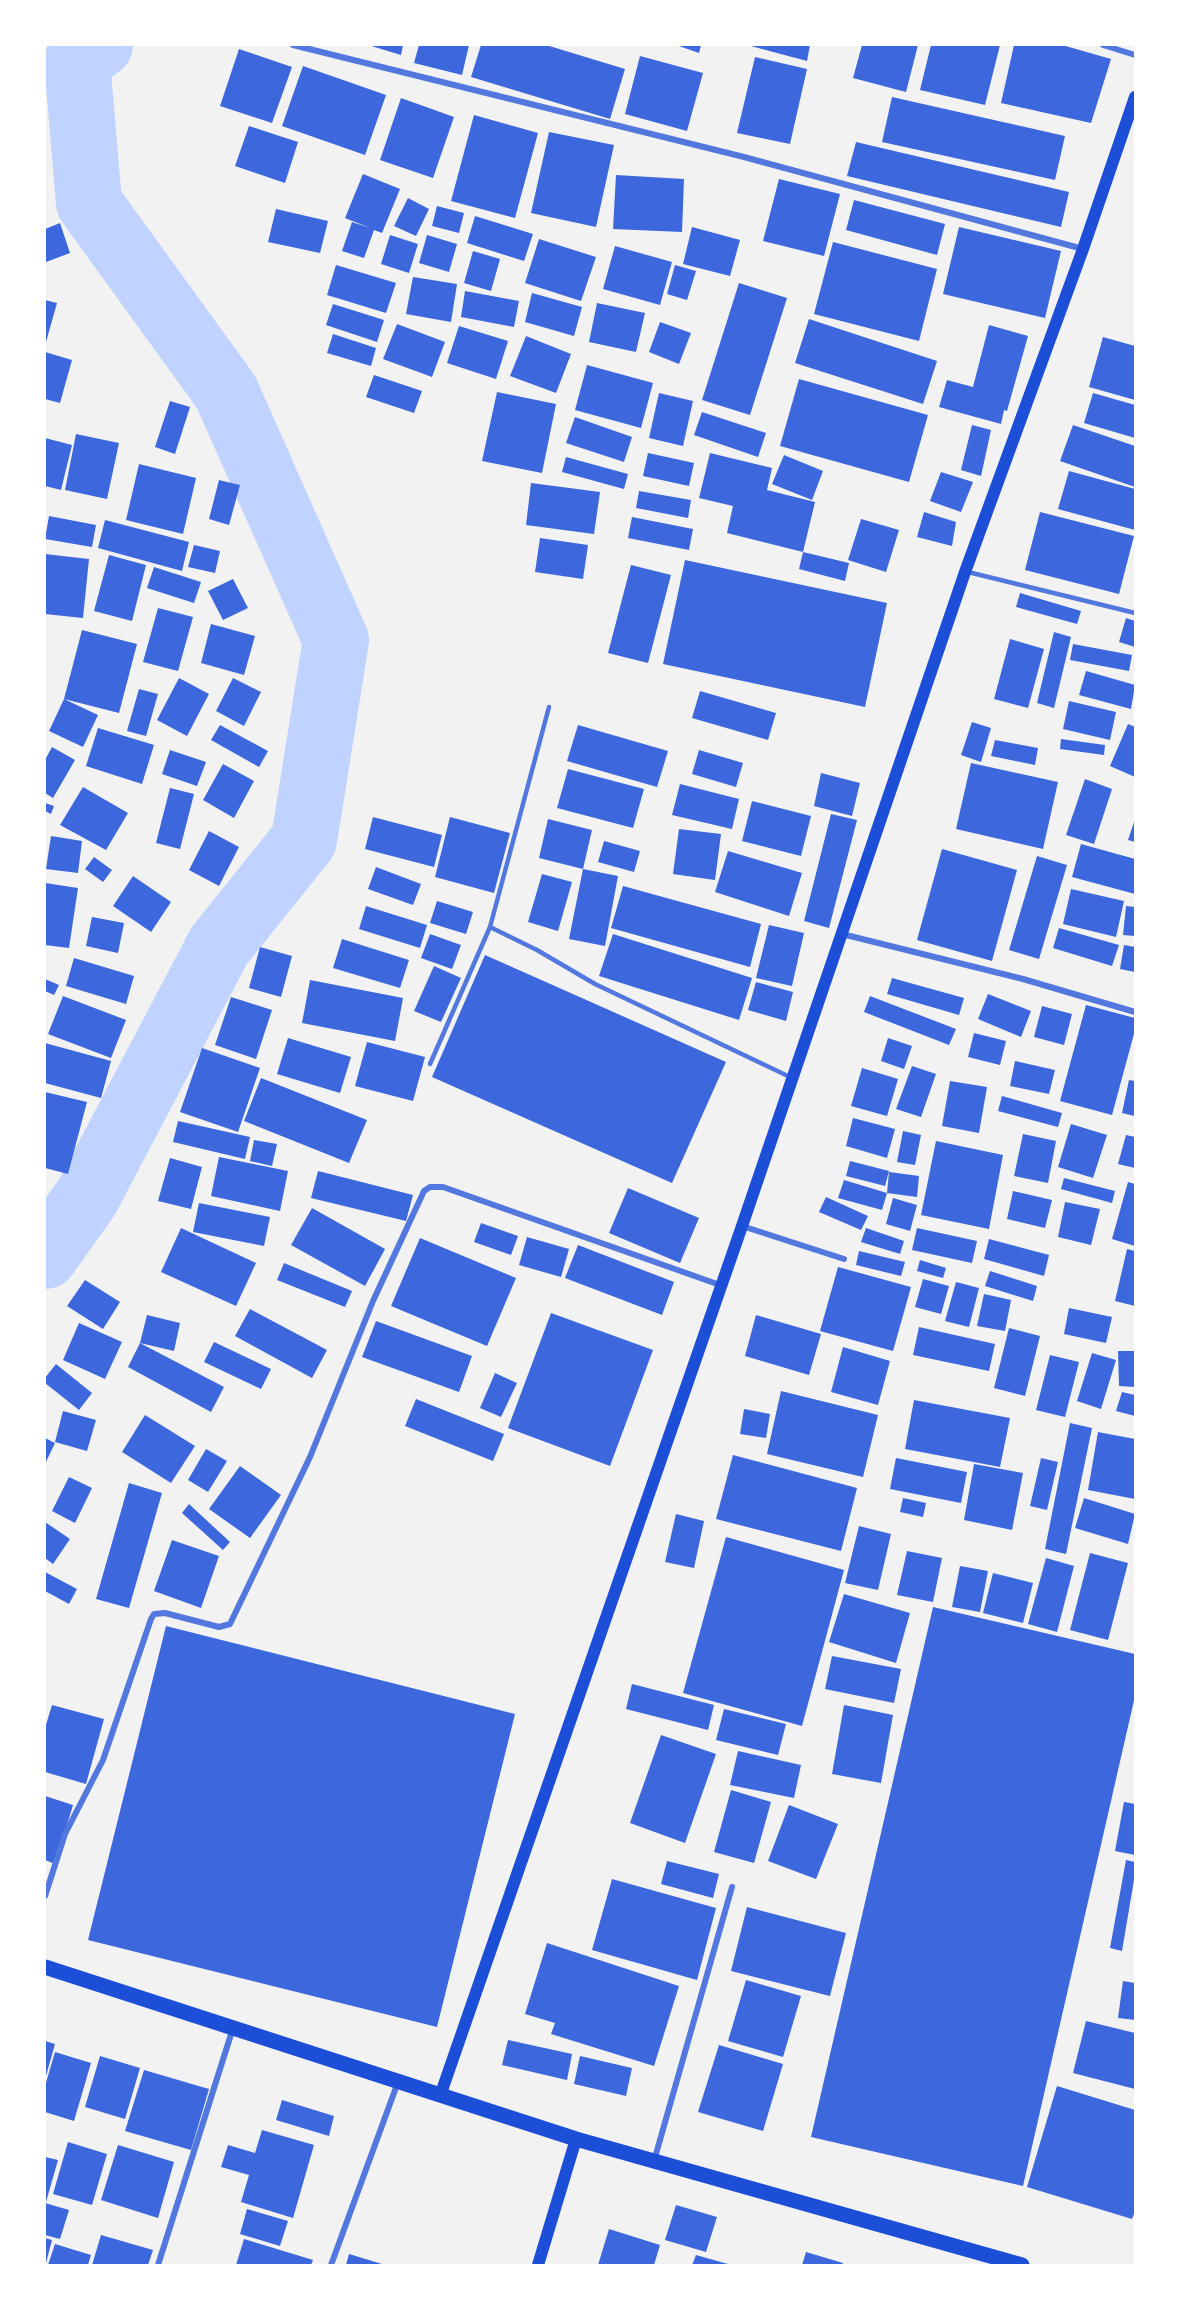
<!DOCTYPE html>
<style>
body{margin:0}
#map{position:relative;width:1180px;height:2310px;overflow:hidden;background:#f2f2f2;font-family:"PT Sans",sans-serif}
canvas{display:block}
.frame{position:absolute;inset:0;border:46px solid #fff;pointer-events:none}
</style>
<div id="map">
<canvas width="1180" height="2310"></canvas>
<div class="frame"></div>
</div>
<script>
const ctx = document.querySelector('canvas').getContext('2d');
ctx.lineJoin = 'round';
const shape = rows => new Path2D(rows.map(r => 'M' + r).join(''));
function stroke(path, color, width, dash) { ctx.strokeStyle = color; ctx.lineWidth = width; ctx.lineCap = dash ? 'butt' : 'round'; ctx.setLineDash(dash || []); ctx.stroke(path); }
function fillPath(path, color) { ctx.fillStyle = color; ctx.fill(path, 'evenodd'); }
stroke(shape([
 [45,1256,87,1197,219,946,304,840,336,640,226,392,89,203,77,61,100,45]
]), '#bfd3fe', 66);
fillPath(shape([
 [368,45,403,45,401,55],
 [419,45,469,45,462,75,414,63],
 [481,45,546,45,625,69,610,119,471,77],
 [676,45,701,45,699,53],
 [747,45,810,45,807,61],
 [862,45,918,45,906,92,853,78],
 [931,45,1000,45,985,105,920,90],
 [1014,45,1062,45,1111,59,1091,123,1001,103],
 [239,49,292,67,272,123,220,106],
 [640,56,703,73,687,131,625,114],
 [755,57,807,69,790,144,737,133],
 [303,66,386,95,365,155,282,126],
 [892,97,1065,136,1055,180,882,142],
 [401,98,454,117,433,178,380,160],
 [474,115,538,133,515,218,451,201],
 [249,126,298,142,285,183,235,166],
 [549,132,614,145,596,227,531,213],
 [856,142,1069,192,1061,227,847,176],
 [363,174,400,189,382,233,374,230,364,258,342,251,352,222,370,228,345,218],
 [616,175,684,179,682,232,613,229],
 [779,179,840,194,824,256,763,241],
 [408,198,429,209,416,236,394,226],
 [854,200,945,224,937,255,846,230],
 [437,206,464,213,459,233,432,226],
 [276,209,328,221,320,253,268,242],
 [475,216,533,234,524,261,467,243],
 [60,223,70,253,46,262,45,229],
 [692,227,740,240,730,276,683,264],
 [959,227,1061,251,1045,318,943,294],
 [390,235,418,244,409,273,381,264],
 [427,235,457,244,449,272,419,263],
 [539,239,596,257,581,301,525,283],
 [833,242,937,269,919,341,814,314],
 [615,246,672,262,660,305,603,289],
 [473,251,500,259,491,291,464,283],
 [336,265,396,283,386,313,327,295],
 [675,265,696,271,687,300,667,294],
 [413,277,457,284,451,322,406,314],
 [739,283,787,298,750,415,702,400],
 [465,291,519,301,514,327,461,317],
 [532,293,582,307,574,336,525,322],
 [45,300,57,303,46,342,45,342],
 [597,303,645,313,636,352,589,342],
 [333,304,384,320,377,342,326,325],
 [809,319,937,361,923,404,795,363],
 [660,322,691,333,679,364,649,352],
 [397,324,445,342,432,377,383,359],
 [989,325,1028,336,1007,411,1004,410,1001,424,939,407,947,380,973,387],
 [459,326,508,341,496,379,447,363],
 [333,334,376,348,371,366,327,353],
 [526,336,571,354,556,393,510,376],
 [1103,337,1135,346,1135,400,1089,387],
 [45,352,72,360,60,403,45,399],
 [587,365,653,383,641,428,575,410],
 [374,375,422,391,414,413,366,397],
 [799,379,928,415,909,482,780,446],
 [497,392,556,404,542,473,482,461],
 [659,393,693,401,683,446,649,438],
 [1093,393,1135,405,1135,438,1084,423],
 [170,401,190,407,175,454,155,447],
 [702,412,766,433,758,457,694,435],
 [575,417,632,437,624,462,566,443],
 [972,425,991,430,981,476,961,470],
 [1073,425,1135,446,1135,487,1060,461],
 [76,434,119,443,107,499,65,490],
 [45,438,72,445,61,490,45,486],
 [648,453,694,463,689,486,643,476],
 [710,453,772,468,767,490,815,502,803,552,727,533,733,506,699,498],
 [784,455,823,471,812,500,772,484],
 [566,457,628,474,624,489,562,472],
 [139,464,196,478,183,534,126,520],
 [1069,471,1135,489,1135,530,1058,509],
 [941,472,973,482,961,512,930,501],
 [219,480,240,485,229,525,209,519],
 [531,483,600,492,594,534,526,525],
 [639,491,691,500,688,518,636,508],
 [924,512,956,522,952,546,917,537],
 [1040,512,1134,536,1119,594,1025,570],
 [49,516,96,525,92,547,45,539],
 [632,517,693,529,689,550,628,538],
 [861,519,899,530,886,572,848,560],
 [105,520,189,542,182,571,98,548],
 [540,538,588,545,583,579,535,572],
 [194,545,220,551,215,573,188,567],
 [803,552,849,563,845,581,799,569],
 [45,554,89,559,83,618,45,614],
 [109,555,146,565,132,621,94,611],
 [685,560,887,603,865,707,663,664],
 [631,565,671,575,648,663,608,653],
 [154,567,201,582,194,603,147,588],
 [233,579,248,608,223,620,208,591],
 [1020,593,1081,611,1077,624,1016,607],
 [158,608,193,617,178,671,143,662],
 [1126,618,1135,621,1135,647,1119,642],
 [211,624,255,636,244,675,201,663],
 [82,630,137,644,119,713,64,699,98,715,83,747,49,731,64,699],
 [1054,632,1071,637,1054,708,1037,703],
 [1010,639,1044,649,1028,708,994,699],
 [1073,644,1132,655,1129,671,1070,660],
 [1086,671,1135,685,1131,709,1079,695],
 [179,678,209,694,187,736,157,720],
 [233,678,261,692,244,726,216,711],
 [139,689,158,694,146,736,127,731],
 [700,691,776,713,768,740,692,718],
 [1069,701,1116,712,1110,740,1063,729],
 [972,722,991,728,981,762,961,755],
 [1128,724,1135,727,1135,777,1110,766],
 [220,725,268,751,259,767,211,740],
 [578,725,668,751,657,787,567,761],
 [98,728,154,745,142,784,86,766],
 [1061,739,1105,745,1104,755,1060,749],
 [995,740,1038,748,1035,765,991,756],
 [52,747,75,760,53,798,45,793,45,760],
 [170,750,206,762,197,786,162,774],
 [699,750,743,763,736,787,692,774],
 [971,763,1058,782,1043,849,956,829],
 [223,764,254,781,234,818,203,800],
 [568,769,644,789,633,828,557,808],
 [821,773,860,783,852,816,814,806],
 [1085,779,1112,789,1094,844,1066,835],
 [680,784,739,799,732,829,672,815],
 [83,787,128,813,106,850,60,825],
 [170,788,194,794,180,849,156,843],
 [752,801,811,816,801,856,742,841],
 [45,803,54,806,51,814,45,811],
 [831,814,857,820,829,928,804,921],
 [373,817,442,835,434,867,365,849],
 [450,817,510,833,494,893,435,877],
 [548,819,592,830,583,869,539,858],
 [1135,819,1135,842,1128,840],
 [679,829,721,834,715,880,673,874],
 [209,831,239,847,219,886,189,870],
 [51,836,82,841,78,873,46,869],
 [604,841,640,851,634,872,598,862],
 [1081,844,1135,859,1135,894,1072,877],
 [942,849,1017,870,992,961,917,940],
 [728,851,802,873,789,916,715,892],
 [1037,856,1067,865,1039,959,1009,950],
 [94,857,112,870,103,882,85,869],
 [376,867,421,884,413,905,368,889],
 [583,869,618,876,605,946,569,939],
 [542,874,572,882,558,931,528,922],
 [133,876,171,902,151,932,113,906],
 [45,883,78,888,69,948,45,945],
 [623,886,761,924,750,967,611,928],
 [1071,889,1124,901,1116,937,1063,924],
 [437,901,473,912,466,934,430,923],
 [366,906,427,925,420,948,359,929],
 [1126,906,1135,907,1135,936,1123,935],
 [92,917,124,923,118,953,86,946],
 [769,925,804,933,792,986,756,978],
 [1059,928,1119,945,1112,966,1053,948],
 [430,934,461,945,452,969,421,958],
 [613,934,752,978,739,1020,599,976],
 [342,939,409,960,400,988,333,968],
 [1124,945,1135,947,1135,972,1120,969],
 [260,947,292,956,281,997,249,988],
 [485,955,726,1062,672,1183,432,1077],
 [74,958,134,976,126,1004,66,986],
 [434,966,461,978,441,1022,414,1011],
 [892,978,964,998,959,1015,887,994],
 [45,979,59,985,54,995,45,991],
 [310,980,403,998,395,1041,302,1023],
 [756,982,793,992,786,1021,748,1010],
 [988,994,1031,1011,1021,1037,978,1019],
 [63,996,126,1020,111,1058,48,1034],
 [870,996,956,1029,949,1045,864,1012],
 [231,997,272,1010,256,1059,215,1045],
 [1086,1005,1135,1018,1135,1030,1112,1115,1060,1101],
 [1042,1006,1072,1014,1064,1045,1034,1037],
 [974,1033,1006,1041,1000,1065,968,1057],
 [288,1038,351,1057,340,1093,277,1074],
 [888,1038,912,1046,904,1069,881,1061],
 [367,1042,425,1057,413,1101,355,1086],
 [45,1043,111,1061,101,1098,45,1083],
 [202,1048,260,1068,238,1132,180,1112],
 [1015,1061,1055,1070,1049,1094,1010,1086],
 [912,1066,936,1074,921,1117,896,1109],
 [862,1068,898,1079,887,1116,851,1106],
 [261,1078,367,1120,349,1163,244,1121],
 [1129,1080,1135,1081,1135,1116,1122,1113],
 [950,1081,987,1087,979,1133,942,1126],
 [45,1092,87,1102,68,1174,45,1168],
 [1002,1096,1062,1113,1058,1127,998,1111],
 [853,1118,895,1129,887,1158,846,1146],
 [178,1121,250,1137,245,1159,173,1142],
 [1071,1124,1107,1135,1093,1178,1058,1167],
 [903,1131,921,1135,915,1165,897,1162],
 [1023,1134,1056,1141,1048,1183,1014,1176],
 [1126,1135,1135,1137,1135,1168,1118,1164],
 [254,1140,277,1144,272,1166,250,1161],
 [936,1141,1003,1155,989,1229,921,1215],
 [219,1157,288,1171,280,1211,211,1196],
 [170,1158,202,1167,191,1209,158,1201],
 [850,1161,889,1171,885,1186,846,1176],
 [318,1171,413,1195,406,1221,311,1198],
 [889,1172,919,1176,917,1197,887,1193],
 [1064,1178,1115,1191,1112,1203,1061,1189],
 [844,1180,887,1193,882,1210,838,1198],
 [1128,1182,1135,1184,1135,1246,1112,1239],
 [628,1188,699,1218,680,1263,609,1233],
 [1013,1191,1052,1200,1045,1228,1007,1219],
 [826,1197,868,1216,861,1230,819,1212],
 [893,1198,917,1205,910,1231,886,1224],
 [1065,1202,1100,1209,1091,1245,1058,1237],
 [199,1203,270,1217,264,1246,193,1232],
 [312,1208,385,1249,365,1286,291,1245],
 [481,1223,518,1236,511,1255,474,1242],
 [181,1228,256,1263,236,1306,161,1272],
 [866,1228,904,1241,900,1254,861,1242],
 [917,1228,977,1241,972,1263,912,1250],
 [527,1237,569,1249,561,1277,519,1265],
 [420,1238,516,1278,487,1346,391,1306],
 [989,1239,1049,1255,1044,1276,984,1259],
 [578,1245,674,1282,662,1315,565,1278],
 [1127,1249,1135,1251,1135,1306,1115,1301],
 [859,1251,905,1262,901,1276,856,1265],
 [920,1260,946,1268,943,1278,917,1271],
 [284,1263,352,1291,345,1307,277,1280],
 [838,1267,911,1287,893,1351,820,1331],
 [990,1271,1037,1286,1033,1301,985,1286],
 [923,1279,949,1286,941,1314,915,1307],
 [85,1280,120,1302,103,1329,67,1306],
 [956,1282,979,1288,969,1327,945,1321],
 [984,1294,1011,1300,1005,1331,977,1326],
 [1069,1308,1112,1317,1106,1343,1064,1334],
 [250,1309,327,1350,312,1378,235,1336],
 [551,1313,653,1350,610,1466,508,1428],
 [147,1315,180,1323,174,1351,140,1343,224,1387,211,1412,128,1367,140,1343],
 [756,1315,821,1334,809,1375,745,1356],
 [376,1321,472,1356,459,1392,362,1357],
 [79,1323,122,1342,105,1379,63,1360],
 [919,1327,995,1344,989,1371,913,1355],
 [1009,1328,1040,1336,1025,1396,994,1388],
 [214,1342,271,1369,261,1389,204,1362],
 [843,1347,890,1361,878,1405,831,1392],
 [1118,1351,1135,1351,1135,1387,1119,1386],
 [1092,1353,1116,1360,1101,1409,1077,1401],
 [1050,1355,1079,1362,1065,1417,1036,1410],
 [56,1364,92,1393,79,1410,45,1383,45,1378],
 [495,1373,517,1383,501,1417,480,1408],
 [781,1391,878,1415,863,1477,767,1454],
 [1122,1392,1135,1395,1135,1416,1116,1411],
 [416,1399,504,1434,493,1461,405,1426],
 [914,1400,1010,1418,1000,1467,905,1449],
 [744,1409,770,1414,766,1438,740,1434],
 [63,1411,96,1420,87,1451,55,1442],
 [145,1415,195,1446,171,1483,122,1452],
 [1070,1423,1092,1428,1066,1554,1045,1549],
 [1098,1432,1135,1439,1135,1499,1088,1490],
 [45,1438,55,1443,45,1464],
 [206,1449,227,1461,208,1492,188,1480],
 [733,1455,857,1488,841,1551,716,1519],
 [896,1458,967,1472,961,1503,890,1489],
 [1041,1458,1058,1462,1047,1510,1030,1506],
 [974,1464,1023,1473,1012,1530,964,1520],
 [240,1466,281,1495,250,1538,209,1509],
 [69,1477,92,1488,75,1523,52,1511],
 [129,1483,162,1493,129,1608,96,1599],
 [903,1498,926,1503,923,1517,900,1512],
 [1084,1498,1135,1514,1128,1544,1075,1528],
 [189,1504,230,1542,223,1550,182,1513],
 [676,1514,704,1521,694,1568,665,1562],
 [45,1522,70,1539,53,1564,45,1558],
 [859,1526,891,1534,878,1590,845,1583],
 [726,1537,844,1570,802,1726,683,1693],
 [172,1540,219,1556,201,1608,154,1591],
 [907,1551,942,1558,933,1602,897,1595],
 [1090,1553,1128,1563,1108,1640,1070,1630],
 [1046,1558,1074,1566,1057,1632,1028,1624],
 [960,1566,988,1571,980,1612,952,1607],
 [45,1572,77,1589,69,1604,45,1591],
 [993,1573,1033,1583,1023,1623,983,1613],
 [844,1594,910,1613,896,1663,829,1642],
 [933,1607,1135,1654,1135,1696,1023,2186,811,2137],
 [166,1626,515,1714,437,2027,88,1940],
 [832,1656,901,1669,894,1703,825,1689],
 [632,1684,714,1705,708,1730,626,1709],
 [52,1705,104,1719,86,1784,45,1772,45,1728],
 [844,1705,893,1715,881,1783,832,1774],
 [724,1709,786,1724,778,1755,716,1740],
 [661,1735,716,1754,685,1843,630,1823],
 [738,1751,801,1765,794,1798,730,1785],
 [731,1790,771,1802,754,1863,714,1852],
 [45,1796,73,1805,55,1864,45,1860],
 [1124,1802,1135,1804,1135,1855,1115,1851],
 [789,1805,838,1824,816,1879,768,1861],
 [1126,1860,1135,1862,1135,1874,1122,1951,1110,1948],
 [667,1861,719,1874,713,1898,661,1884],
 [612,1879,716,1908,697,1980,592,1950],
 [747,1907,846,1933,830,1996,731,1971],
 [547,1943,679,1986,654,2066,551,2034,555,2023,525,2014],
 [746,1980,801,1996,783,2057,728,2041],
 [1123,1981,1135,1983,1135,2020,1118,2018],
 [1086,2021,1135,2033,1135,2089,1073,2073],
 [508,2040,572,2054,567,2080,502,2065],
 [45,2041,55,2044,46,2076,45,2076],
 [719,2045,783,2064,763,2131,698,2112],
 [55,2052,91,2063,74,2121,45,2112,45,2086],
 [100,2056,140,2068,125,2119,85,2107],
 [580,2056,632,2068,626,2096,574,2084],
 [144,2070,209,2089,191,2150,125,2131],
 [1057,2086,1135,2110,1135,2211,1132,2219,1027,2187],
 [282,2100,334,2116,329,2136,276,2120],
 [262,2130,314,2145,293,2218,241,2202,249,2175,221,2167,228,2145,255,2153],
 [68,2142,107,2154,92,2205,53,2194],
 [118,2145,174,2162,158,2218,101,2200],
 [45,2157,58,2160,46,2202,45,2202],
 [45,2203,69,2210,60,2239,45,2235],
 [676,2205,717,2217,706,2252,665,2240],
 [247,2209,288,2221,280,2246,240,2234],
 [609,2229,660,2245,654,2265,598,2265],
 [101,2235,153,2250,148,2265,92,2265],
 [45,2238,52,2240,46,2263,45,2263],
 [244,2239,313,2260,311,2265,236,2265],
 [55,2244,91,2255,88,2265,48,2265],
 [806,2252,843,2263,842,2265,802,2265],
 [349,2254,382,2264,382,2265,346,2265],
 [696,2255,728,2264,728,2265,692,2265]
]), '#3d67dc');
stroke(shape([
 [968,572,1135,613],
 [490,927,537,950,595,984,790,1077],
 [430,1064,490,927,549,707]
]), '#5277de', 4.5);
stroke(shape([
 [293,45,744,157,1083,249],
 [1103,45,1135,55],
 [842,934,1023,979,1135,1012],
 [742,1226,844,1259],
 [45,1896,65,1834,103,1760,151,1619,154,1614,165,1613,219,1627,230,1624,310,1457,373,1301,424,1191,430,1187,443,1187,720,1285],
 [654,2161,732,1887],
 [158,2265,233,2028],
 [331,2265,398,2082]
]), '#5277de', 6);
stroke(shape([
 [440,2096,742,1226,965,572,1083,249,1135,97],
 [538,2265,576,2139]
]), '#1d4ed8', 12);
stroke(shape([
 [45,1967,576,2139,1022,2265]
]), '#1d4ed8', 15);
</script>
